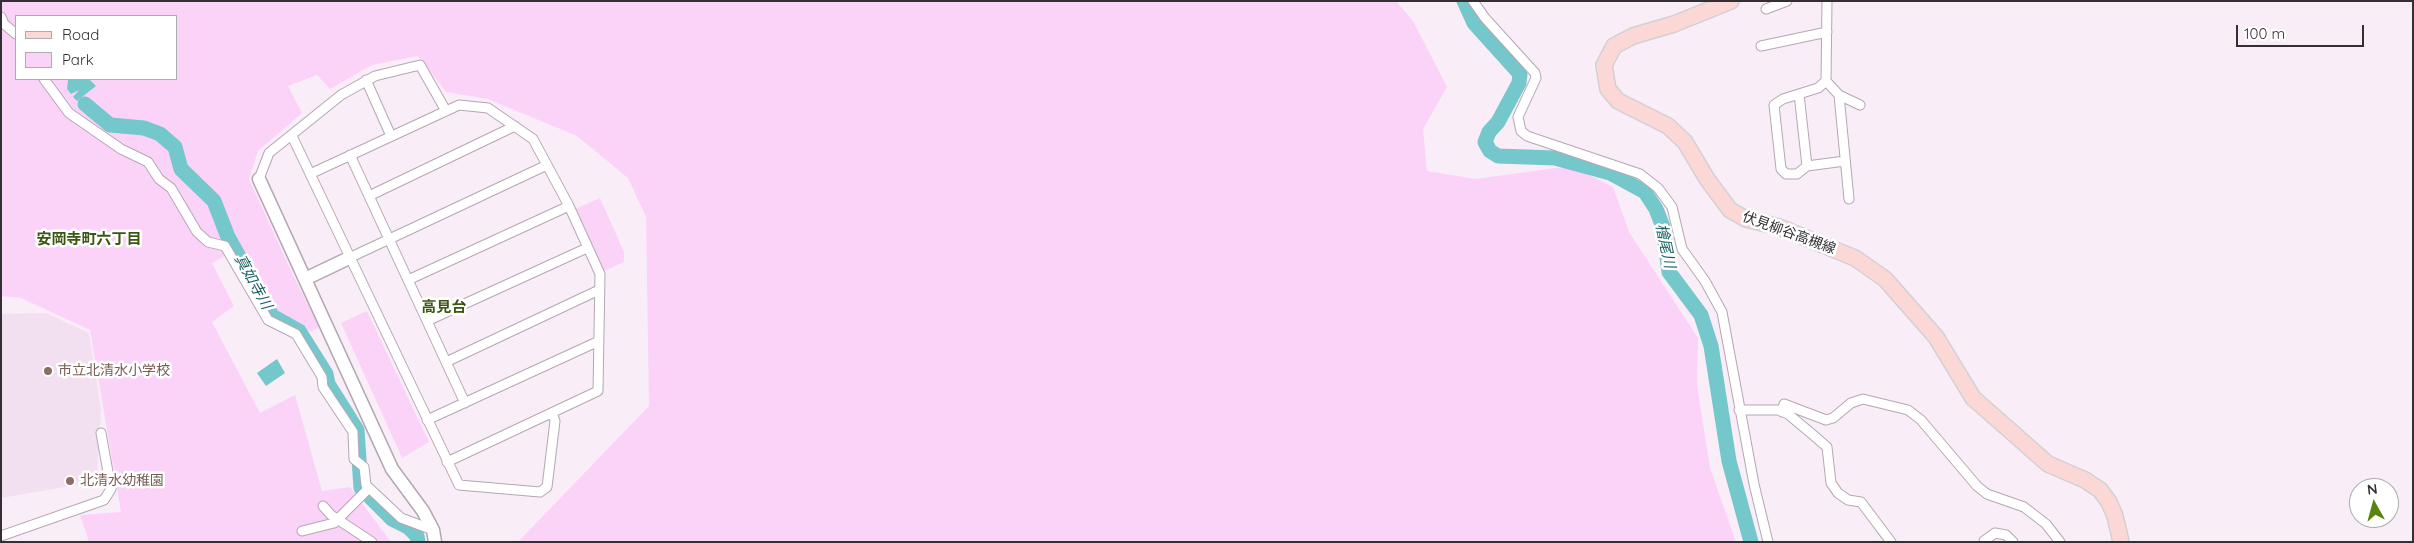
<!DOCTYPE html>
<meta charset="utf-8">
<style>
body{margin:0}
#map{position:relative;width:2414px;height:543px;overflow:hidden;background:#f9edf8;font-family:Quicksand,sans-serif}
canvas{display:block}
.frame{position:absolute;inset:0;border:2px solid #332f33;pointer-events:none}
.legend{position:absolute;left:15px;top:15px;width:162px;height:65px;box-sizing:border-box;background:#fff;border:1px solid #adacad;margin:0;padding:6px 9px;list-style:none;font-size:15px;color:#332f33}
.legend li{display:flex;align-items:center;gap:10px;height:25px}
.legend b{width:25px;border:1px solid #adacad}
.north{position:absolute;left:2349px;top:478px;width:50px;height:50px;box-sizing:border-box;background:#fff;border:1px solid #adacad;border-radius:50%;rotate:353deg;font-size:14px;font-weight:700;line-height:20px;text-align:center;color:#332f33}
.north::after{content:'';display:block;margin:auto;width:18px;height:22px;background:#59840f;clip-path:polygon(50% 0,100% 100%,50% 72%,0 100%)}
.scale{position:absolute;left:2236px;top:25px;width:128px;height:22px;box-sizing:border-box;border:2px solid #332f33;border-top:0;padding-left:6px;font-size:15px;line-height:18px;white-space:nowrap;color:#332f33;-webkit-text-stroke:4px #fff;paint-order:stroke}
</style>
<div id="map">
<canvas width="2414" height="543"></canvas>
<div class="frame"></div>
<ul class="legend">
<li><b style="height:6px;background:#fbd8d6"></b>Road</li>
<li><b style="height:14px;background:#fcd3f8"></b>Park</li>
</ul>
<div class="north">N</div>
<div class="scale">100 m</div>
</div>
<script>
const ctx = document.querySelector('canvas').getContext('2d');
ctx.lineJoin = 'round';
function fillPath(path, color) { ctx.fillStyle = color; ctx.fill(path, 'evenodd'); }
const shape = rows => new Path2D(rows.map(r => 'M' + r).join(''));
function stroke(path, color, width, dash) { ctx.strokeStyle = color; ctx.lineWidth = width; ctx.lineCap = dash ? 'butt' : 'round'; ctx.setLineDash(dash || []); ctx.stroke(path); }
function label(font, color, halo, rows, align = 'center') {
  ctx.font = font + ' Quicksand,"Noto Sans JP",sans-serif'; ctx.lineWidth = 5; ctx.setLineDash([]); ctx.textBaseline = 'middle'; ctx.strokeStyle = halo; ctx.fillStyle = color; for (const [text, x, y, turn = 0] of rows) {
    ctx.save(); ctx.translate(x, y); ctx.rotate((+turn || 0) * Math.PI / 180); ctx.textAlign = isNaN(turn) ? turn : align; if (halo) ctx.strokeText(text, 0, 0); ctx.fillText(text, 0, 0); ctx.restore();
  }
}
fillPath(shape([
 [46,313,89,333,101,409,97,468,99,481,1,498,1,314]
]), '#f2e0f0');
fillPath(shape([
 [1,1,1396,1,1413,21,1447,87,1423,129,1427,171,1475,179,1571,166,1613,187,1629,232,1698,338,1697,386,1710,468,1736,542,518,542,649,406,646,217,628,178,577,136,488,99,446,92,418,56,372,65,330,89,317,75,288,86,302,113,258,151,249,179,292,273,319,327,311,332,274,313,238,249,212,263,234,306,212,322,260,413,295,395,322,491,350,487,391,542,89,542,80,515,121,512,90,330,21,298,1,296],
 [16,16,176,16,176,79,16,79],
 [600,198,624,252,624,262,604,271,575,209],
 [367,311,429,442,402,458,341,323]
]), '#fcd3f8');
fillPath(shape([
 [71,79,89,79,96,86,77,101,73,97,79,90,71,94,67,89,68,80],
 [277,359,285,373,266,386,257,373]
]), '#74c7cb');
stroke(shape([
 [1464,1,1474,23,1520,74,1519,83,1498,122,1489,132,1485,142,1490,151,1498,156,1555,158,1610,173,1645,192,1656,209,1663,227,1669,272,1701,315,1711,346,1729,461,1751,542],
 [85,104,110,125,144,128,160,134,175,147,181,169,214,201,228,237,272,316,299,331,326,374,328,384,357,430,361,488,392,519,408,527,417,536,418,542]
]), '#74c7cb', 15);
const street = shape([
 [1473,1,1485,18,1535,73,1536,78,1518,117,1521,131,1527,136,1640,174,1658,188,1672,207,1682,249,1705,281,1722,312,1754,484,1768,542],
 [1827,1,1826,81,1839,95,1860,105],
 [1766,9,1787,1],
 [1,17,4,24,16,34],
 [1761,46,1827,32],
 [44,79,69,113,121,149,148,162,159,179,171,188,197,232,208,242,225,246,268,320,296,334,322,377,323,387,353,432,354,459,364,467,366,485,401,518,433,530],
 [366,80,391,136],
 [1826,81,1818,88,1783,99,1774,105,1781,169,1786,174,1797,174,1807,166,1845,161],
 [1799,94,1807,166],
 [1839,95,1849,199],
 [292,136,459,485,540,492,547,487,555,421,552,413],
 [350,155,465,403],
 [310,174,459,105,488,108,533,139,569,206,600,274,598,391,447,462],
 [259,179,269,153,341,95,375,76,420,65,446,111],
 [369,196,515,126],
 [349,258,547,165],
 [408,280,569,206],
 [427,321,587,248],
 [446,362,599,290],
 [1739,410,1778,410,1788,414,1812,434,1827,447,1831,483,1838,493,1848,500,1861,502,1891,542],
 [1782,412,1784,404,1826,420,1833,418,1851,403,1863,399,1908,410,1921,420,1977,486,1987,494,2024,507,2046,524,2060,542],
 [427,420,599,341],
 [323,506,331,515,372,542],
 [302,531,334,523,369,488],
 [1,536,104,500,111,489,101,433],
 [1984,541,1995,533,2006,535,2013,542]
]);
const secondary = shape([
 [259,179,392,469,423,511,433,530,435,542],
 [305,279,349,258]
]);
const primary = shape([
 [1731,1,1674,24,1633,36,1614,46,1604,65,1608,89,1618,101,1668,126,1685,142,1707,179,1730,210,1746,219,1779,227,1855,258,1885,279,1936,337,1973,398,2048,464,2085,480,2100,490,2109,502,2115,516,2121,542]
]);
stroke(street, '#b3a8b2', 11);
stroke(secondary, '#b3a8b2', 15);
stroke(primary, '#d2d1d2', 18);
stroke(street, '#fff', 9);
stroke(secondary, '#fff', 12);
stroke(primary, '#fbd8d6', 15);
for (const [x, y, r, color] of [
 [48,371,5,"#8d6e63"],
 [70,481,5,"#8d6e63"]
]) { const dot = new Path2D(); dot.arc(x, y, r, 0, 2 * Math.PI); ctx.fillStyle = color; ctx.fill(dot); stroke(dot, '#fff', 2); }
label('14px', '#332f33', '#fff', [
 ["伏見柳谷高槻線",1789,233,20]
]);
label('14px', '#785e54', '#fff', [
 ["市立北清水小学校",58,371],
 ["北清水幼稚園",80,481]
], 'left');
label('bold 15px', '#3a5611', '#fff', [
 ["安岡寺町六丁目",89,239],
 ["高見台",444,307]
]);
label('italic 15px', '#1c6165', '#fff', [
 ["檜尾川",1665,246,78],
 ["真如寺川",253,282,61]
]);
</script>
